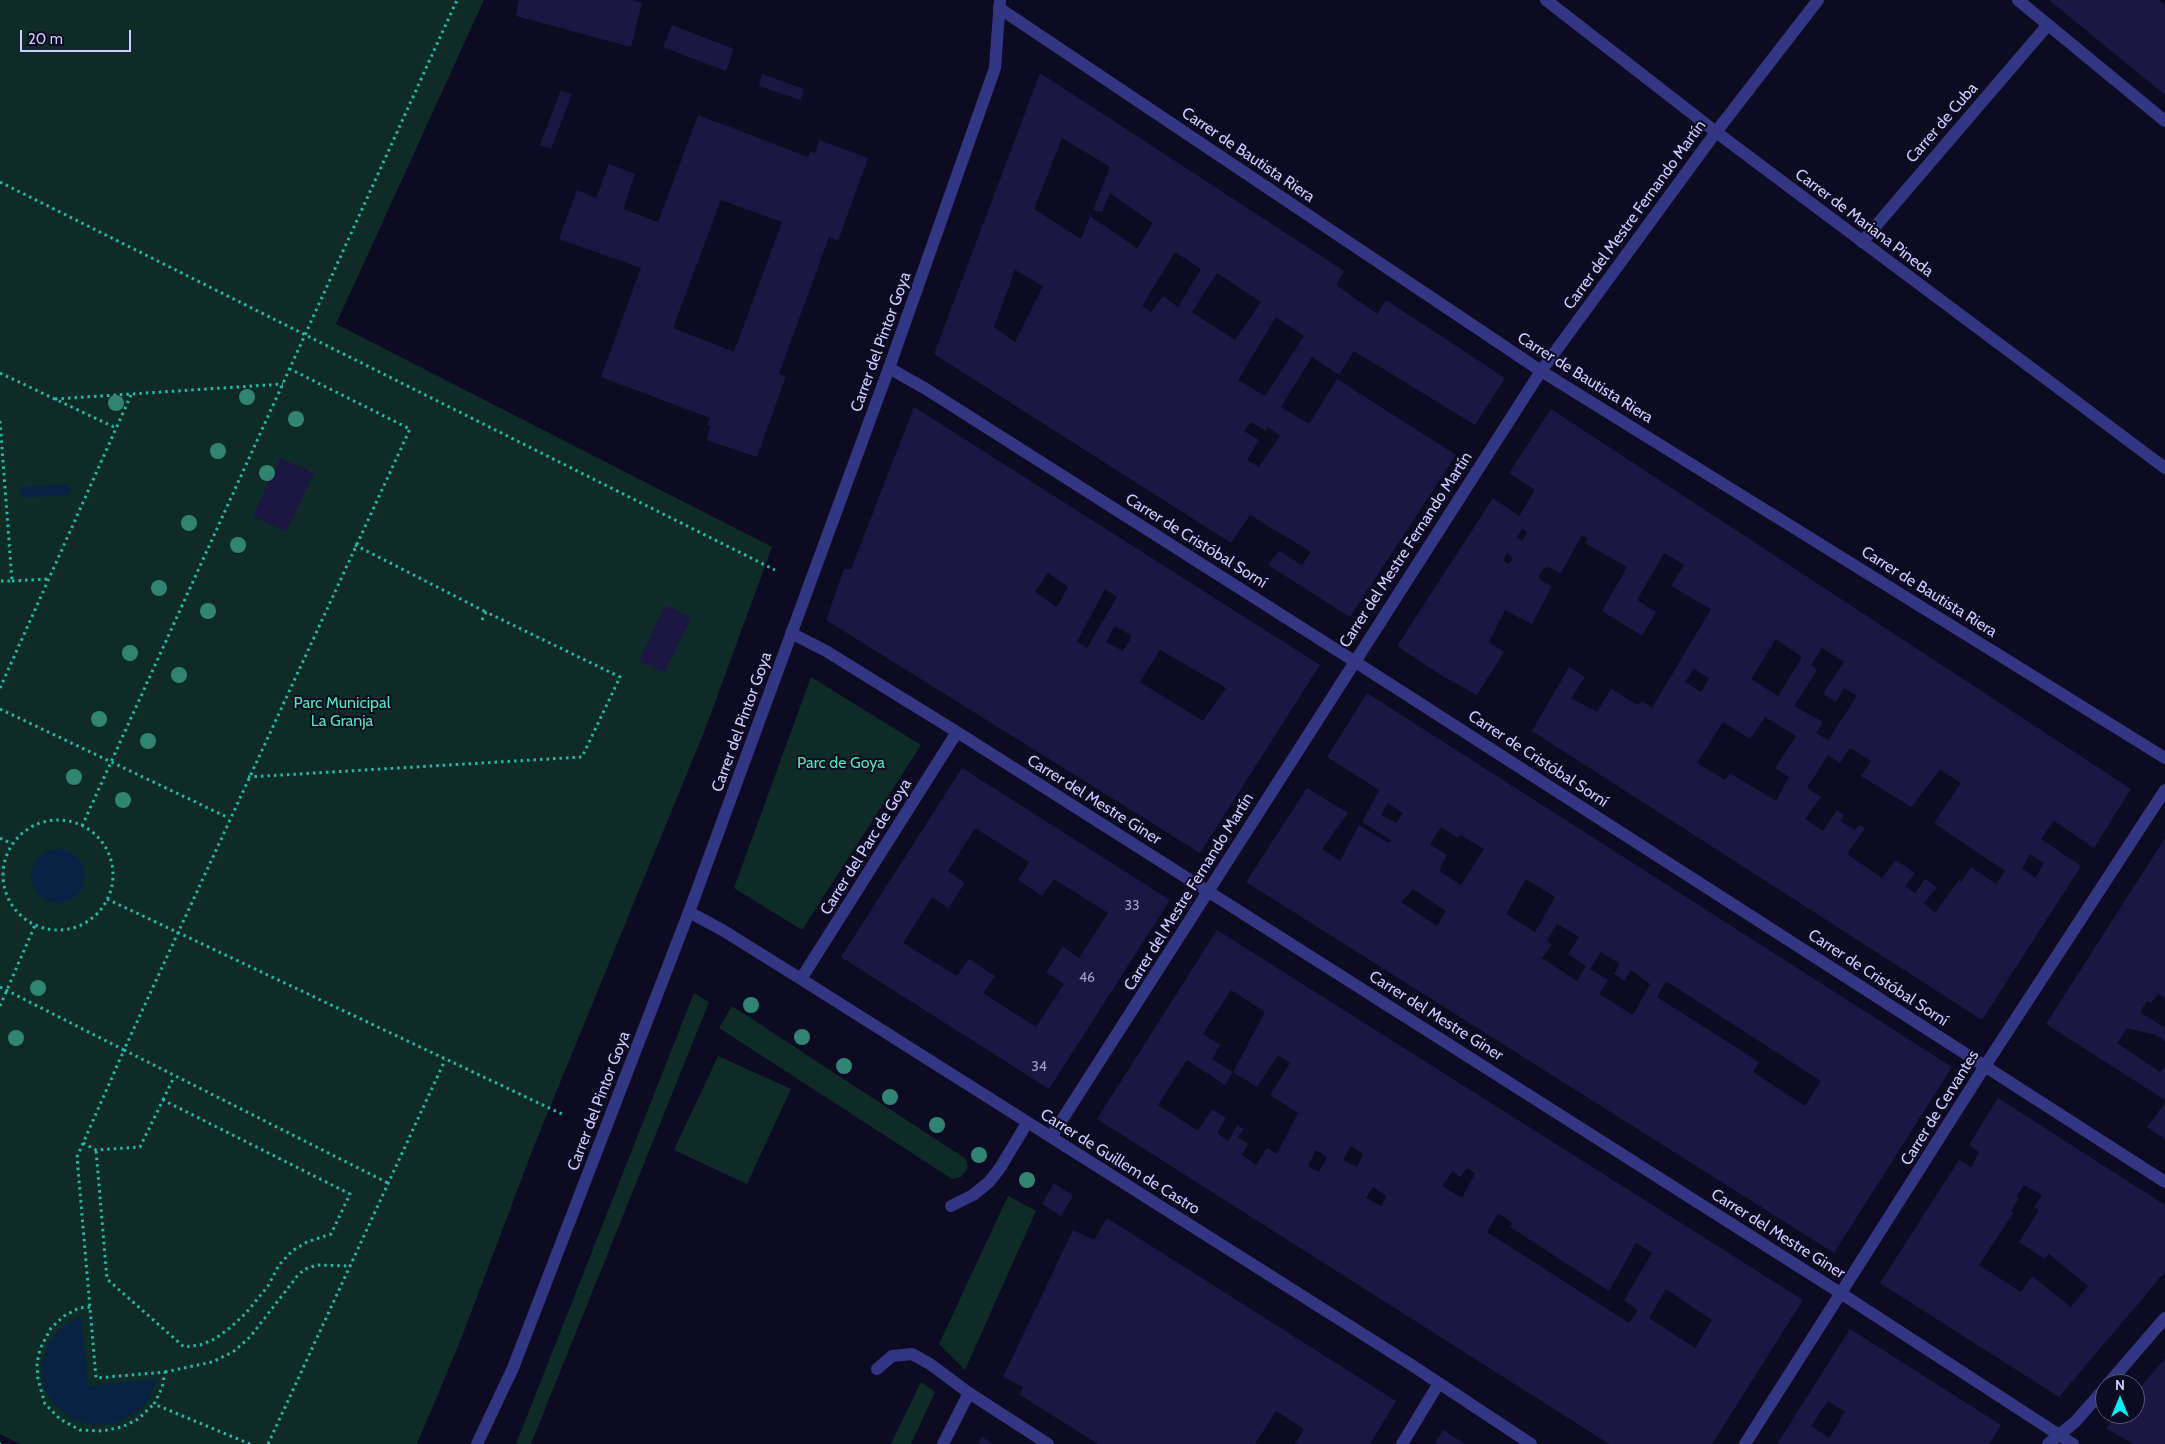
<!DOCTYPE html>
<meta charset="utf-8">
<style>
body{margin:0}
#map{position:relative;width:2165px;height:1444px;overflow:hidden;background:#0d0b21;font-family:Cabin,sans-serif}
canvas{display:block}
.north{position:absolute;left:2095px;top:1374px;width:50px;height:50px;box-sizing:border-box;background:#0d0b21;border:1px solid #5a587a;border-radius:50%;rotate:0deg;font-size:14px;font-weight:700;line-height:20px;text-align:center;color:#cdcbff}
.north::after{content:'';display:block;margin:auto;width:18px;height:22px;background:#00f1f6;clip-path:polygon(50% 0,100% 100%,50% 72%,0 100%)}
.scale{position:absolute;left:20px;top:30px;width:111px;height:22px;box-sizing:border-box;border:2px solid #cdcbff;border-top:0;padding-left:6px;font-size:15px;line-height:18px;white-space:nowrap;color:#cdcbff;-webkit-text-stroke:4px #0d0b21;paint-order:stroke}
</style>
<div id="map">
<canvas width="2165" height="1444"></canvas>
<div class="north">N</div>
<div class="scale">20 m</div>
</div>
<script>
const ctx = document.querySelector('canvas').getContext('2d');
ctx.lineJoin = 'round';
function fillPath(path, color) { ctx.fillStyle = color; ctx.fill(path, 'evenodd'); }
const shape = rows => new Path2D(rows.map(r => 'M' + r).join(''));
function stroke(path, color, width, dash) { ctx.strokeStyle = color; ctx.lineWidth = width; ctx.lineCap = dash ? 'butt' : 'round'; ctx.setLineDash(dash || []); ctx.stroke(path); }
function label(font, color, halo, rows, align = 'center') {
  ctx.font = font + ' Cabin,sans-serif'; ctx.lineWidth = 4; ctx.setLineDash([]); ctx.textBaseline = 'middle'; ctx.strokeStyle = halo; ctx.fillStyle = color; for (const [text, x, y, turn = 0] of rows) {
    ctx.save(); ctx.translate(x, y); ctx.rotate((+turn || 0) * Math.PI / 180); ctx.textAlign = isNaN(turn) ? turn : align; if (halo) ctx.strokeText(text, 0, 0); ctx.fillText(text, 0, 0); ctx.restore();
  }
}
fillPath(shape([
 [0,0,484,0,336,324,772,547,706,727,534,1146,461,1339,417,1444,20,1444,0,1434],
 [811,677,921,745,802,930,734,888],
 [694,993,709,1002,531,1444,516,1444],
 [732,1006,966,1159,968,1168,961,1177,952,1179,719,1028],
 [718,1056,791,1089,747,1184,674,1150],
 [1008,1196,1036,1211,965,1370,939,1344],
 [921,1382,935,1392,911,1444,891,1444]
]), '#0e2b28');
fillPath(shape([
 '31 876a27 27 0 1 1 54 0a27 27 0 1 1-54 0Z',
 [81,1316,88,1386,157,1379,147,1403,137,1411,117,1423,93,1425,74,1420,56,1407,43,1387,42,1364,49,1343,64,1325]
]), '#082244');
stroke(shape([
 [25,492,65,490]
]), '#082244', 11);
fillPath(shape([
 [519,0,632,0,642,3,631,47,516,16],
 [2049,0,2159,0,2165,5,2165,95],
 [672,25,734,49,726,71,663,47],
 [1040,73,1344,271,1336,285,1377,314,1386,300,1505,378,1475,425,1354,351,1339,375,1312,357,1281,407,1309,424,1337,379,1456,455,1350,617,1268,565,1279,551,1302,565,1311,552,1250,515,1231,543,934,354],
 [1062,138,1110,167,1093,210,1102,212,1110,193,1153,223,1137,248,1090,216,1081,239,1034,209],
 [1175,252,1201,269,1178,307,1163,296,1151,312,1142,306],
 [1015,270,1043,286,1015,342,994,327],
 [1217,273,1261,302,1235,340,1192,312],
 [1276,317,1304,336,1265,396,1238,380],
 [1251,422,1266,431,1268,427,1280,436,1259,467,1247,460,1259,440,1244,431],
 [762,74,804,89,801,100,759,86],
 [561,90,572,94,551,149,540,145],
 [698,115,808,157,811,151,815,154,819,140,868,158,838,241,829,237,779,374,786,376,757,457,706,440,711,426,707,425,710,418,601,377,641,268,559,239,577,190,596,198,609,164,635,174,623,209,658,222],
 [721,200,782,222,734,352,673,328],
 [914,407,1320,665,1200,853,826,620,844,569,851,569],
 [1048,573,1068,587,1057,607,1035,592],
 [1105,589,1117,597,1087,648,1077,642],
 [1115,626,1132,636,1123,651,1106,642],
 [1160,650,1226,688,1203,721,1140,682],
 [1551,409,2131,789,2094,848,2054,821,2041,839,2081,866,1982,1020,1532,731,1569,667,1585,677,1571,698,1597,712,1611,689,1638,705,1642,701,1652,708,1711,609,1671,586,1684,565,1664,553,1637,600,1656,612,1642,636,1602,611,1627,567,1585,543,1588,539,1582,535,1561,573,1549,567,1543,569,1539,576,1541,581,1552,586,1532,624,1505,610,1489,642,1504,652,1477,695,1444,677,1397,646,1493,498,1519,516,1535,490,1509,473],
 [1522,529,1527,532,1522,541,1517,538],
 [1507,553,1513,558,1509,564,1503,561],
 [1776,639,1802,657,1778,696,1751,679],
 [1822,648,1844,662,1823,694,1836,702,1844,688,1857,696,1828,740,1816,733,1823,722,1794,706,1817,670,1811,665],
 [1694,669,1709,678,1701,692,1685,682],
 [1765,717,1796,736,1775,768,1789,777,1776,801,1730,773,1725,780,1697,763,1723,722,1750,739],
 [1850,748,1871,761,1861,776,1911,807,1940,770,1961,783,1934,823,2005,871,1996,884,1971,867,1961,882,1959,880,1935,913,1924,903,1937,887,1925,879,1915,893,1905,886,1915,873,1896,860,1882,878,1847,854,1865,828,1860,825,1855,830,1840,821,1844,815,1837,810,1823,831,1805,819,1821,797,1807,788,1828,755,1840,763],
 [2030,854,2044,863,2035,878,2022,868],
 [280,458,314,473,286,532,253,516],
 [665,605,691,617,665,672,639,661],
 [1367,693,1952,1067,1834,1253,1246,882,1307,788,1348,813,1322,849,1340,861,1359,825,1389,843,1391,840,1362,822,1379,790,1327,757],
 [1388,803,1403,813,1397,823,1381,815],
 [1441,827,1458,838,1460,835,1484,849,1461,885,1439,871,1447,855,1430,844],
 [1526,879,1555,897,1535,932,1506,914],
 [1413,889,1446,911,1437,926,1401,902],
 [1557,924,1579,937,1568,954,1586,966,1577,981,1542,958,1552,944,1547,941],
 [1601,952,1620,964,1614,974,1624,981,1631,970,1650,984,1633,1015,1599,994,1608,980,1590,969],
 [1666,981,1821,1081,1805,1106,1753,1072,1759,1062,1657,997],
 [962,768,1170,900,1049,1089,841,957],
 [975,828,1029,862,1018,880,1042,896,1054,879,1108,913,1079,958,1063,947,1046,972,1064,984,1036,1027,983,993,995,976,969,959,957,976,903,943,932,897,948,908,965,883,948,871],
 [2165,838,2165,999,2158,994,2151,1003,2147,1001,2140,1012,2165,1028,2165,1041,2156,1035,2127,1028,2117,1043,2160,1072,2165,1066,2165,1100,2046,1024],
 [1217,930,1803,1300,1712,1444,1609,1444,1097,1119],
 [1231,990,1265,1012,1233,1072,1257,1087,1278,1055,1280,1056,1290,1063,1270,1095,1298,1113,1277,1154,1267,1148,1256,1165,1242,1155,1248,1144,1238,1137,1244,1129,1237,1125,1228,1141,1217,1133,1226,1118,1212,1109,1198,1131,1158,1105,1187,1060,1225,1085,1233,1072,1212,1059,1220,1045,1203,1034],
 [1351,1146,1363,1154,1357,1167,1343,1160],
 [1316,1150,1327,1157,1319,1172,1308,1166],
 [1467,1168,1475,1173,1462,1198,1442,1186,1453,1171,1460,1177],
 [1373,1187,1386,1196,1381,1206,1366,1198],
 [1498,1213,1513,1223,1510,1227,1609,1291,1636,1243,1652,1253,1624,1300,1638,1310,1629,1323,1487,1232],
 [1666,1289,1712,1320,1695,1348,1649,1318],
 [1998,1098,2165,1205,2165,1272,2059,1397,1880,1283,1959,1160,1971,1167,1979,1152,1969,1145],
 [2024,1185,2042,1195,2034,1207,2039,1210,2019,1242,2045,1259,2049,1254,2088,1286,2071,1307,2032,1276,2021,1292,1979,1265,2014,1212,2011,1211,2019,1198,2017,1196],
 [2165,1103,2165,1139,2147,1127],
 [1054,1183,1073,1196,1061,1216,1042,1204],
 [1107,1218,1396,1401,1370,1444,1295,1444,1304,1429,1276,1411,1255,1444,1098,1444,1020,1395,1023,1387,1003,1377,1073,1230,1094,1240],
 [1850,1329,2001,1425,1989,1444,1777,1444],
 [1828,1401,1845,1412,1829,1438,1811,1426],
 [2165,1358,2165,1444,2133,1444,2106,1428,2118,1414,2135,1414,2135,1394],
 [1443,1430,1465,1444,1435,1444],
 [982,1437,993,1444,978,1444]
]), '#1c1643');
stroke(shape([
 [0,182,775,570],
 [0,373,116,428],
 [55,399,283,384],
 [0,421,12,581,0,581],
 [355,545,486,612],
 [12,581,47,579],
 [0,688,131,395],
 [0,709,229,818],
 [248,777,582,757,620,677,486,612,482,620],
 '3 875a55 55 0 1 1 110 0a55 55 0 1 1-110 0Z',
 [82,826,457,0],
 [0,838,12,844],
 [107,899,564,1115],
 [0,987,124,1050,410,429,290,369],
 [0,1006,35,925],
 [163,1100,174,1077],
 [83,1143,96,1150,140,1147,163,1100,350,1194,331,1234,307,1242,292,1251,279,1265,268,1286,246,1313,231,1327,215,1339,200,1345,184,1347,107,1279,96,1150],
 [90,1307,79,1308,64,1316,51,1328,40,1349,37,1364,38,1379,45,1404,60,1419,80,1430,102,1431,122,1427,138,1419,154,1404],
 [165,1372,212,1362,233,1352,250,1337,298,1275,305,1269,317,1265,350,1266],
 [0,1444,1,1444],
 [250,1444,154,1404,162,1388,165,1372,96,1378,77,1157,124,1050,388,1183],
 [268,1444,445,1060]
]), '#25b9a4', 3, [2.5, 4]);
stroke(shape([
 [951,1206,973,1195,989,1182,1000,1168,1027,1123],
 [877,1369,892,1356,912,1354,930,1364,969,1393]
]), '#333683', 12);
stroke(shape([
 [2018,0,2165,121],
 [1716,132,1818,0],
 [1862,242,2047,26]
]), '#333683', 12);
stroke(shape([
 [1546,0,1716,132,2165,468],
 [999,8,1541,371,2165,758],
 [889,368,926,389,1354,661,2165,1182],
 [791,633,826,651,957,732,1209,892,1842,1294,2073,1444],
 [689,912,724,931,801,979,1410,1364,1531,1444],
 [801,979,957,732],
 [1051,1137,1541,371,1716,132],
 [2108,1384,2165,1318],
 [943,1444,969,1393,1048,1444],
 [1402,1444,1439,1383],
 [1745,1444,1985,1066,2165,790],
 [2048,1444,2075,1422,2105,1388]
]), '#333683', 12);
stroke(shape([
 [477,1444,513,1368,689,912,889,368,995,68,1000,0]
]), '#333683', 12);
ctx.fillStyle = '#328472';
for (const [x, y] of [
 [247,397],
 [116,403],
 [296,419],
 [218,451],
 [267,473],
 [189,523],
 [238,545],
 [159,588],
 [208,611],
 [130,653],
 [179,675],
 [99,719],
 [148,741],
 [74,777],
 [123,800],
 [38,988],
 [751,1005],
 [802,1037],
 [16,1038],
 [844,1066],
 [890,1097],
 [937,1125],
 [979,1155],
 [1027,1180]
]) { ctx.beginPath(); ctx.arc(x, y, 8, 0, 2 * Math.PI); ctx.fill(); }
label('14px', '#a19ed0', null, [
 ["33",1132,906],
 ["46",1087,978],
 ["34",1039,1067]
]);
label('16px', '#cdcbff', '#0d0b21', [
 ["Carrer de Cuba",1942,123,-49],
 ["Carrer de Bautista Riera",1248,155,34],
 ["Carrer del Mestre Fernando Martín",1635,215,-54],
 ["Carrer de Mariana Pineda",1864,223,37],
 ["Carrer del Pintor Goya",881,342,-70],
 ["Carrer de Bautista Riera",1585,378,32],
 ["Carrer de Cristóbal Sorní",1196,541,32],
 ["Carrer del Mestre Fernando Martín",1406,550,-57],
 ["Carrer de Bautista Riera",1929,592,32],
 ["Carrer del Pintor Goya",742,722,-70],
 ["Carrer de Cristóbal Sorní",1538,759,33],
 ["Carrer del Mestre Giner",1094,800,32],
 ["Carrer del Parc de Goya",866,847,-58],
 ["Carrer del Mestre Fernando Martín",1189,892,-58],
 ["Carrer de Cristóbal Sorní",1878,978,33],
 ["Carrer del Mestre Giner",1436,1016,32],
 ["Carrer del Pintor Goya",599,1101,-69],
 ["Carrer de Cervantes",1940,1108,-58],
 ["Carrer de Guillem de Castro",1120,1162,32],
 ["Carrer del Mestre Giner",1778,1234,32]
]);
label('16px', '#50e7b5', '#0d0b21', [
 ["Parc Municipal",342,703],
 ["La Granja",342,721],
 ["Parc de Goya",841,763]
]);
</script>
